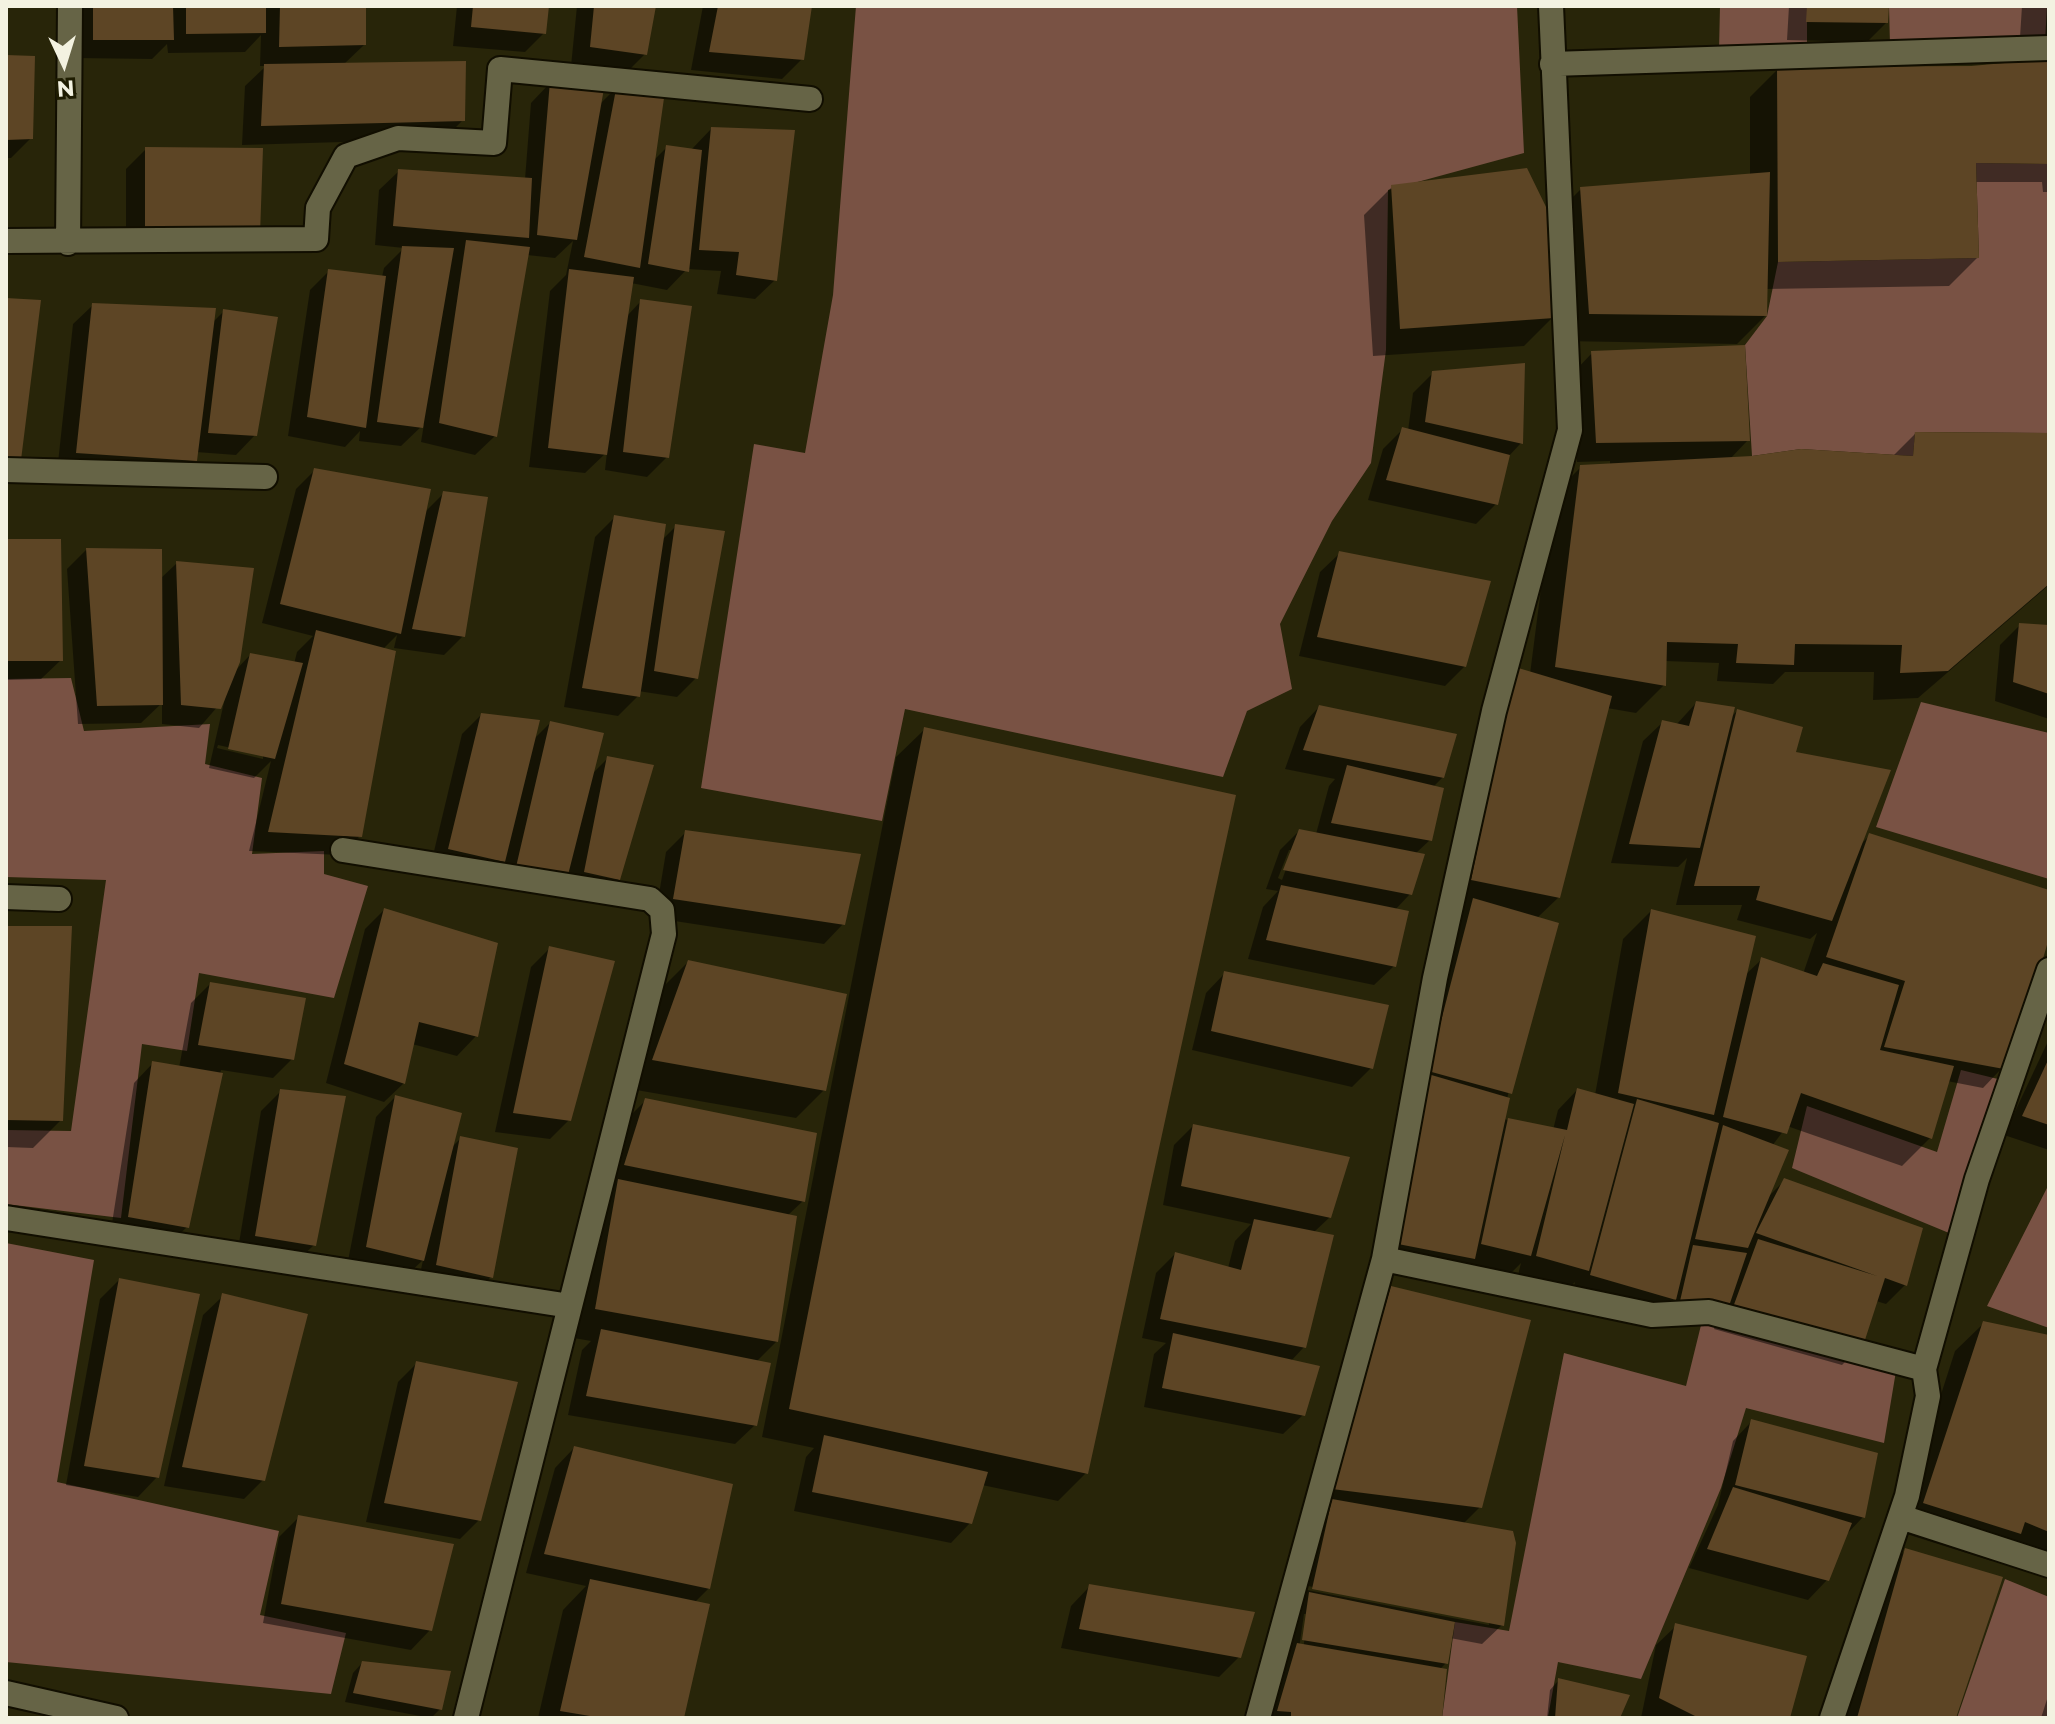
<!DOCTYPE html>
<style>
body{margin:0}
#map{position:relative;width:2055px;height:1724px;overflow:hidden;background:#282509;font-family:Montserrat,sans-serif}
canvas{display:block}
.frame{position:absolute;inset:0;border:8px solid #f3f2e1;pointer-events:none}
.north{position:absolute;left:24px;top:24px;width:80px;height:80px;-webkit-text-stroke:6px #1e1c01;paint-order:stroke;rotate:176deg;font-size:22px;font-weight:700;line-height:32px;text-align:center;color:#f3f2e1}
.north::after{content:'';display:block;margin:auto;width:28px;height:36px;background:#f3f2e1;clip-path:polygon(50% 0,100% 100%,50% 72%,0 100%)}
</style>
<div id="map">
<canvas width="2055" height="1724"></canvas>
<div class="frame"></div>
<div class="north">N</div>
</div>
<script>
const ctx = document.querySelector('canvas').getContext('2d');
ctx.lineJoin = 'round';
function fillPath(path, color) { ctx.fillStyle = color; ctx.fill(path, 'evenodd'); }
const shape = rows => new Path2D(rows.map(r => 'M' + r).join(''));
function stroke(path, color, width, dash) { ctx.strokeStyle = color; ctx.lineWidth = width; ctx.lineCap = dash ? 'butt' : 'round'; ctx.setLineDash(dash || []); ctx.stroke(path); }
fillPath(shape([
 [856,6,1517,6,1524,153,1388,190,1386,350,1371,463,1332,521,1280,624,1292,689,1247,711,1223,777,905,709,882,821,701,788,754,444,805,453,833,295],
 [1720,6,1807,6,1807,50,1719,51],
 [1889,6,2047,6,2045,42,1890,45],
 [1976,163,2049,164,2049,433,1915,432,1913,456,1801,449,1752,456,1745,345,1767,316,1778,262,1979,258],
 [71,678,84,731,210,724,205,764,262,778,252,854,324,851,324,874,368,886,334,998,199,973,187,1051,142,1044,121,1218,6,1204,6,1130,71,1131,106,880,6,877,6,679],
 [1921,702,2049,733,2049,879,1876,827],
 [1961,1070,1998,1079,1949,1233,1792,1168,1807,1106,1937,1152],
 [2049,1184,2049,1328,1987,1306],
 [6,1243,94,1260,57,1482,279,1531,260,1615,346,1633,331,1694,6,1662],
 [1703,1317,1896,1371,1884,1443,1746,1408,1721,1488,1641,1679,1558,1662,1548,1717,1442,1718,1455,1622,1509,1631,1564,1353,1686,1386],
 [2005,1579,2049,1597,2049,1718,1957,1718]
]), '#795244');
fillPath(shape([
 [74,6,364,6,364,45,343,65,463,120,444,139,242,145,245,86,266,66,260,66,261,35,245,52,168,53,167,44,152,59,74,58],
 [457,6,547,6,544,33,525,52,453,46],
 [577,6,654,6,645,54,626,73,571,66],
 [703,6,810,6,802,59,782,79,691,70],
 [1789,6,1887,6,1886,23,1867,42,1787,40],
 [2022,6,2049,6,2049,51,2019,53],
 [6,57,31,138,11,158,6,158],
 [2049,61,2049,192,2043,192,2042,182,1974,182,1977,258,1949,286,1765,289,1765,316,1737,344,1561,341,1553,217,1581,189,1750,176,1750,97,1778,69,1971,68],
 [550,83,599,105,618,86,654,160,667,147,691,150,711,129,775,280,755,299,717,294,721,271,687,269,667,290,631,283,626,317,641,301,667,457,647,477,605,470,607,452,585,473,529,467,550,291,566,275,573,241,555,258,527,255,495,436,475,455,421,442,424,424,401,446,359,441,360,431,345,447,288,436,310,290,329,271,382,277,384,268,404,248,375,245,379,190,399,171,525,179,531,103],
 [146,149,258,234,238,253,126,251,126,169],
 [1392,187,1552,318,1524,346,1373,356,1364,215],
 [93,305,212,323,224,311,255,435,236,455,196,452,195,460,175,479,57,472,73,324],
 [1592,353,1748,440,1730,459,1893,456,1915,434,2049,437,2049,585,1918,698,1873,700,1874,672,1785,672,1773,684,1717,681,1719,663,1665,661,1664,685,1636,713,1607,708,1559,897,1537,918,1504,1119,1553,1130,1558,1110,1577,1090,1595,1095,1623,939,1651,911,1744,976,1761,960,1803,974,1817,933,1810,939,1737,920,1742,905,1676,905,1687,858,1678,867,1611,863,1643,741,1663,722,1676,725,1696,703,1729,719,1737,711,1794,754,1859,846,1870,835,2049,892,2049,931,2024,1016,2015,1024,2002,1068,1983,1088,1947,1081,1930,1138,1902,1166,1787,1126,1772,1146,1767,1198,1785,1180,1905,1285,1886,1304,1876,1301,1862,1345,1842,1365,1714,1329,1718,1318,1672,1310,1675,1298,1655,1318,1572,1294,1575,1282,1567,1290,1518,1275,1521,1263,1510,1274,1380,1263,1488,698,1530,674,1553,495,1581,467,1610,465,1610,461,1577,462,1573,373],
 [1433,373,1521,443,1508,457,1496,504,1476,524,1368,500,1383,449,1402,430,1408,431,1413,393],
 [315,470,424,513,444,493,463,636,444,655,394,648,397,635,382,650,360,836,340,855,249,851,271,761,254,778,209,768,225,698,199,728,162,724,162,703,141,723,78,724,67,569,86,550,160,579,177,563,234,672,250,655,294,664,297,652,313,636,262,623,296,489],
 [218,745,263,755,263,759,217,748],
 [615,517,661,541,676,526,696,678,677,697,638,691,638,696,618,716,564,707,595,537],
 [6,541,61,660,41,679,6,680],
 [1340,553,1465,666,1445,686,1299,656,1320,572],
 [2019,626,2049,627,2049,719,1995,701,2000,645],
 [1319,707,1443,777,1433,787,1430,840,1415,854,1410,894,1395,910,1394,966,1374,985,1248,959,1263,907,1278,891,1266,889,1280,850,1299,831,1316,834,1329,786,1335,779,1285,769,1300,727],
 [1289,850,1293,850,1282,880,1278,878],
 [481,715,533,740,550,723,591,775,608,758,619,879,599,899,565,891,570,871,547,894,498,886,504,861,484,881,430,868,462,734],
 [925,729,1086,1473,1058,1501,982,1485,970,1523,951,1543,794,1511,806,1457,814,1448,762,1437,896,757],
 [686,832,843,924,824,944,655,918,666,852],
 [384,910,476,1036,457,1056,412,1044,404,1083,384,1102,326,1083,365,929],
 [6,928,61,1120,33,1148,6,1147],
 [550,948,569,1120,550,1139,495,1132,531,967],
 [688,962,824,1090,796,1118,625,1088,660,990],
 [1225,973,1371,1068,1352,1087,1192,1050,1206,993],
 [210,984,292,1059,273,1078,221,1070,187,1227,167,1246,110,1236,134,1083,153,1063,179,1068,191,1003],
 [2049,1039,2049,1150,2004,1135],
 [281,1091,314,1245,294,1264,237,1255,261,1111],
 [395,1097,451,1148,461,1138,491,1277,471,1296,418,1284,423,1260,403,1279,347,1266,376,1117],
 [646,1100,803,1201,787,1216,777,1341,756,1362,755,1425,735,1444,568,1415,582,1350,591,1341,568,1337,590,1209,614,1185,606,1184,626,1120],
 [1193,1126,1330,1217,1313,1233,1304,1347,1291,1361,1303,1415,1283,1434,1144,1407,1154,1354,1166,1343,1142,1338,1156,1273,1175,1254,1228,1268,1235,1241,1251,1224,1163,1205,1174,1145],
 [119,1280,157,1477,138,1497,66,1485,100,1299],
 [1392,1288,1480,1507,1463,1524,1502,1625,1482,1644,1450,1638,1446,1663,1440,1669,1440,1718,1263,1718,1373,1308],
 [1303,1585,1489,1621,1489,1625,1302,1589],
 [1304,1614,1308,1614,1303,1650,1299,1649],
 [223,1296,263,1480,244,1499,164,1486,203,1315],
 [1984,1323,2049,1337,2049,1558,2010,1543,1992,1561,1897,1531,1955,1351],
 [417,1363,479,1520,460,1539,366,1522,398,1382],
 [1752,1421,1863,1517,1846,1535,1827,1580,1808,1600,1689,1568,1718,1505,1733,1441],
 [574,1448,709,1588,694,1603,682,1718,538,1718,563,1610,586,1586,526,1573,555,1468],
 [299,1517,430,1630,411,1650,263,1623,279,1537],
 [1906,1550,1954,1718,1844,1718,1886,1569],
 [1090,1586,1239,1657,1219,1677,1061,1648,1071,1606],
 [1676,1626,1788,1718,1641,1718,1656,1645],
 [362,1663,440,1709,431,1718,345,1702,353,1673],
 [1559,1680,1618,1718,1547,1718,1550,1690],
 [2049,1693,2049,1718,2041,1718]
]), '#0007');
fillPath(shape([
 [93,6,173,6,174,40,93,40],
 [186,6,266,6,266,33,186,34],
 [280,6,366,6,366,45,279,47],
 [473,6,549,6,546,34,471,27],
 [594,6,656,6,647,55,590,47],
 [718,6,812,6,804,60,709,52],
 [1807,6,1889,6,1888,23,1806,22],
 [6,55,35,56,33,139,6,140],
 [2049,59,2049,164,1976,163,1979,258,1778,262,1777,67,1971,66],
 [466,61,465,121,261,126,264,64],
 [550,81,605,83,577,240,537,235],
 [617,84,665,91,640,268,584,257],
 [711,127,795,130,777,281,736,275,739,252,699,250],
 [666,145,702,150,689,272,648,264],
 [145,147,263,148,260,235,145,232],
 [1527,168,1549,213,1554,318,1400,329,1391,185],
 [398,169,532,178,529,238,393,226],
 [1770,172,1767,316,1589,314,1580,187],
 [466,240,530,247,497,437,439,423],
 [402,246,454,248,423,428,377,422],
 [328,269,386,276,366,428,307,417],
 [569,269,634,277,607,455,548,448],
 [6,298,41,300,21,460,6,459],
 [640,299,692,306,669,458,623,452],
 [92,303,216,308,197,461,76,453],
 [223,309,278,317,257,436,208,433],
 [1745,345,1750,441,1596,443,1591,351],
 [1525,363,1523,444,1425,422,1432,371],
 [1402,427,1510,455,1498,505,1386,480],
 [1915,432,2049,433,2049,584,1948,671,1900,673,1902,645,1795,644,1794,665,1736,663,1738,644,1667,642,1666,686,1555,667,1580,465,1752,456,1801,449,1913,456],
 [314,468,431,489,401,634,280,604],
 [443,491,488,497,465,637,412,629],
 [614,515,666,524,640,697,582,688],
 [675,524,725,531,698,679,654,671],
 [6,539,61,539,63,661,6,661],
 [86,548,162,549,163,705,97,706],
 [1339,551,1491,581,1466,667,1317,637],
 [176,561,254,568,240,662,221,709,181,705],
 [2019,623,2049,625,2049,694,2013,682],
 [316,630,396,651,362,837,268,832],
 [250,653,303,663,275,759,228,749],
 [1515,667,1612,696,1560,898,1471,880],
 [1696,701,1735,707,1700,848,1629,844,1662,720,1689,726],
 [1319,705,1457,734,1444,778,1303,750],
 [1737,709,1803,727,1796,752,1891,770,1832,921,1756,900,1760,886,1694,886],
 [481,713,540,720,505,862,448,849],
 [550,721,604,733,568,875,516,867],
 [924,727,1236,795,1088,1474,789,1409],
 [607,756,654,765,620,880,584,872],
 [1347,765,1444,788,1432,841,1331,823],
 [1299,829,1425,854,1412,895,1283,870],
 [685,830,861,854,845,925,673,899],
 [1869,833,2049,890,2049,938,2026,1017,2020,1015,2004,1069,1884,1047,1905,981,1826,957],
 [1281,885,1409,911,1396,967,1266,940],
 [1473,898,1559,923,1512,1094,1428,1071],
 [384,908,498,943,478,1037,419,1022,405,1084,344,1064],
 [1651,909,1756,936,1714,1115,1618,1093],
 [6,926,72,926,63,1121,6,1120],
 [549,946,615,961,571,1121,513,1113],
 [1761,957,1817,976,1823,963,1899,985,1880,1050,1954,1066,1932,1139,1801,1093,1787,1134,1723,1117],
 [688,960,847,994,826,1091,652,1060],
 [1224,971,1389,1005,1373,1069,1211,1031],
 [210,982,306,998,294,1060,198,1045],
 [2049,1058,2049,1125,2022,1116],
 [152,1061,223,1073,189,1228,128,1217],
 [1428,1074,1510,1098,1475,1259,1398,1244],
 [1577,1088,1634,1104,1589,1271,1536,1256,1565,1135,1531,1256,1481,1244,1508,1118,1567,1130],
 [280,1089,346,1096,316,1246,255,1236],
 [395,1095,462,1113,424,1261,366,1247],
 [645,1098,817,1133,805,1202,624,1165],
 [1637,1099,1719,1123,1676,1300,1590,1275],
 [1193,1124,1350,1157,1331,1218,1181,1186],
 [1723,1125,1789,1150,1748,1248,1695,1239],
 [460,1136,518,1148,493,1278,436,1265],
 [1784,1178,1923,1228,1907,1286,1885,1278,1863,1346,1732,1310,1758,1239,1877,1276,1756,1233],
 [618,1179,797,1216,778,1342,595,1309],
 [1254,1219,1334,1235,1306,1348,1160,1319,1175,1252,1241,1270],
 [1693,1245,1747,1253,1728,1309,1680,1301],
 [119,1278,200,1294,159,1478,84,1466],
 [1391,1286,1531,1320,1482,1508,1332,1489],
 [222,1293,308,1314,265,1481,182,1467],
 [1983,1321,2049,1335,2049,1532,2025,1522,2021,1534,1923,1503],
 [601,1329,771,1363,757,1426,586,1396],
 [1173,1333,1320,1366,1305,1416,1162,1388],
 [416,1361,518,1382,481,1521,384,1503],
 [1751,1419,1878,1453,1865,1518,1735,1485],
 [824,1435,988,1472,972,1524,812,1492],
 [574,1446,733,1484,710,1589,544,1554],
 [1733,1487,1852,1523,1829,1581,1707,1549],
 [1332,1499,1513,1531,1516,1543,1504,1626,1312,1589],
 [298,1515,454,1544,432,1631,281,1604],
 [1905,1548,2003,1577,1956,1718,1857,1718],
 [590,1579,710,1604,684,1718,602,1718,560,1711],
 [1089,1584,1255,1612,1241,1658,1079,1629],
 [1309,1592,1455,1622,1448,1664,1302,1640],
 [1675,1623,1807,1656,1790,1718,1699,1718,1659,1698],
 [1297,1643,1447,1669,1442,1718,1291,1718,1291,1712,1277,1711],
 [362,1661,451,1671,442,1710,353,1693],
 [1558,1678,1630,1695,1620,1718,1555,1718]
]), '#5d4525');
const minor = shape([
 [1552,64,2049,48],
 [6,241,316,239,318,208,346,156,398,138,494,143,500,69,810,99],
 [68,243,70,6],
 [6,470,265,477],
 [343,850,650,899,662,910,664,934,466,1718],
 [6,897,59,899],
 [6,1218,570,1306],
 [1384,1259,1652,1315,1709,1312,1924,1369,1928,1396,1907,1496,1832,1718],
 [1924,1369,1977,1179,2049,970],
 [1901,1517,2049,1565],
 [6,1693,116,1718],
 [1258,1718,1384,1259,1435,978,1494,711,1570,430,1551,6]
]);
stroke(minor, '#110e00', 28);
stroke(minor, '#666446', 24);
</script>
